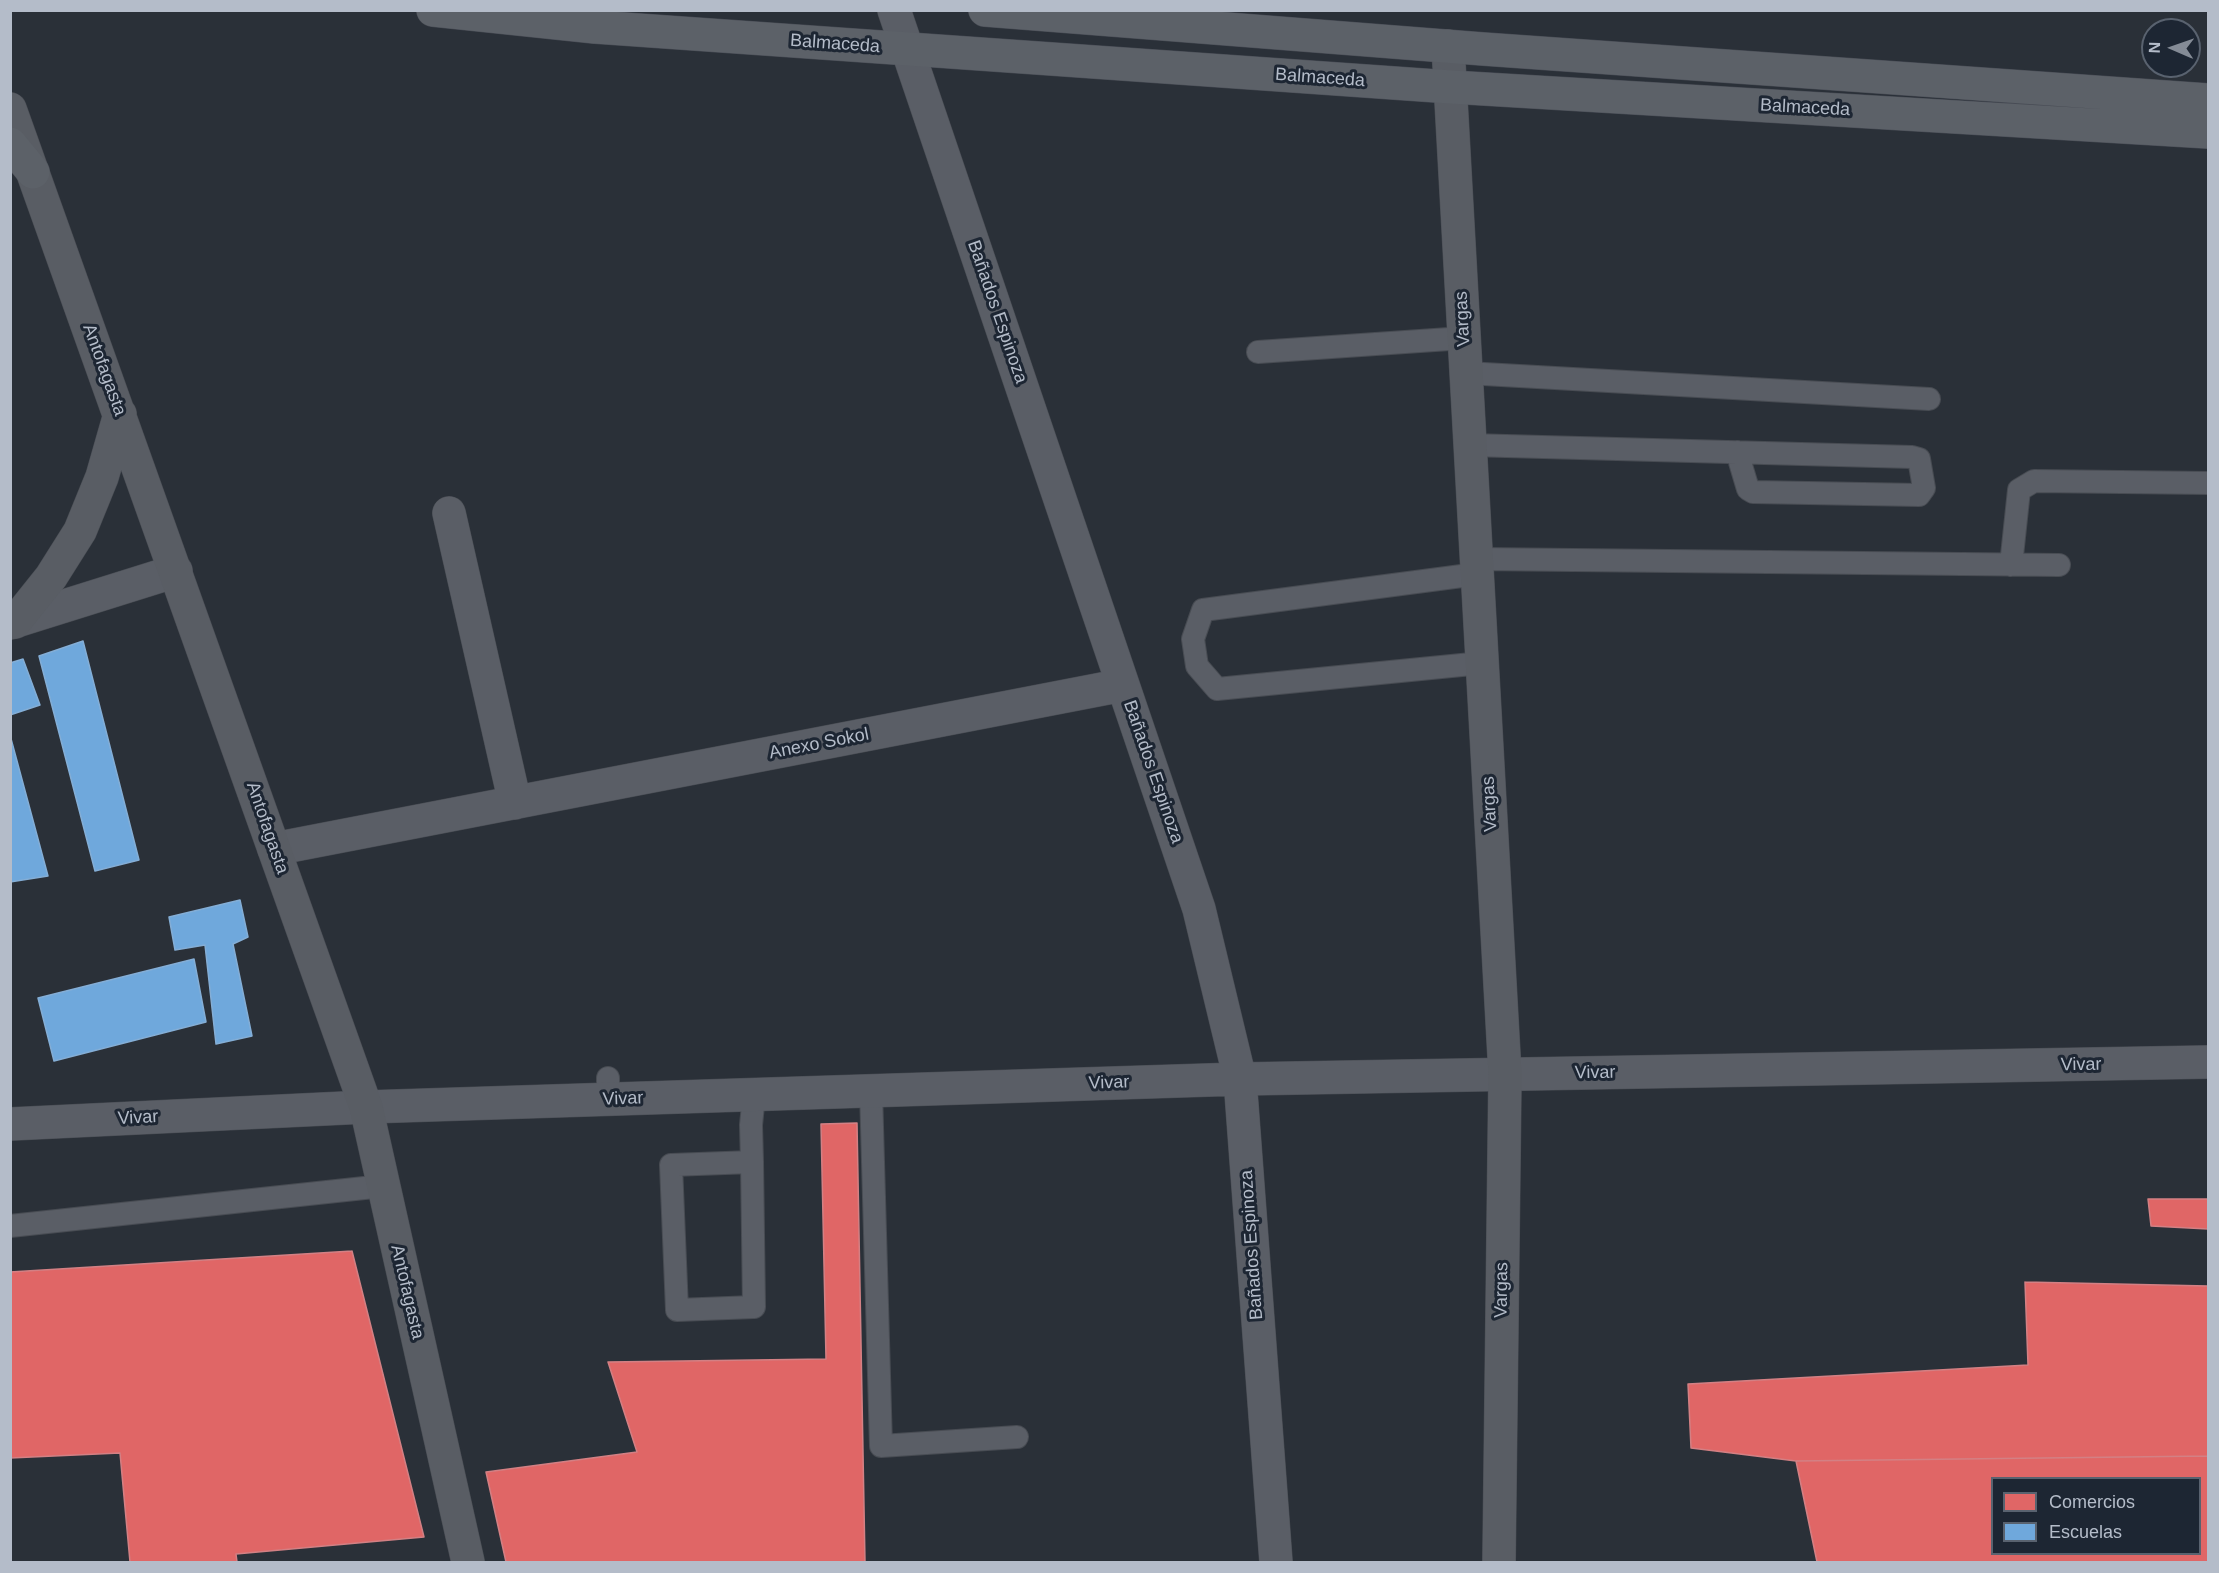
<!DOCTYPE html>
<meta charset="utf-8">
<style>
body{margin:0}
#map{position:relative;width:2219px;height:1573px;overflow:hidden;background:#2a3038;font-family:Arial,sans-serif}
canvas{display:block}
.frame{position:absolute;inset:0;border:12px solid #b4bcc9;pointer-events:none}
.legend{position:absolute;left:1991px;top:1477px;width:210px;height:78px;box-sizing:border-box;background:#1d2633;border:2px solid #59626f;margin:0;padding:8px 10px;list-style:none;font-size:18px;color:#b4bcc9}
.legend li{display:flex;align-items:center;gap:12px;height:30px}
.legend b{width:30px;border:2px solid #59626f}
.north{position:absolute;left:2141px;top:18px;width:60px;height:60px;box-sizing:border-box;background:#1d2633;border:2px solid #59626f;border-radius:50%;rotate:272deg;font-size:16px;font-weight:700;line-height:24px;text-align:center;color:#b4bcc9}
.north::after{content:'';display:block;margin:auto;width:21px;height:27px;background:#848b96;clip-path:polygon(50% 0,100% 100%,50% 72%,0 100%)}
</style>
<div id="map">
<canvas width="2219" height="1573"></canvas>
<div class="frame"></div>
<ul class="legend">
<li><b style="height:16px;background:#e06666"></b>Comercios</li>
<li><b style="height:16px;background:#6fa8dc"></b>Escuelas</li>
</ul>
<div class="north">N</div>
</div>
<script>
const ctx = document.querySelector('canvas').getContext('2d');
ctx.lineJoin = 'round';
function fillPath(path, color) { ctx.fillStyle = color; ctx.fill(path, 'evenodd'); }
const shape = rows => new Path2D(rows.map(r => 'M' + r).join(''));
function stroke(path, color, width, dash) { ctx.strokeStyle = color; ctx.lineWidth = width; ctx.lineCap = dash ? 'butt' : 'round'; ctx.setLineDash(dash || []); ctx.stroke(path); }
function label(font, color, halo, rows, align = 'center') {
  ctx.font = font + ' Arial,sans-serif'; ctx.lineWidth = 6; ctx.setLineDash([]); ctx.textBaseline = 'middle'; ctx.strokeStyle = halo; ctx.fillStyle = color; for (const [text, x, y, turn = 0] of rows) {
    ctx.save(); ctx.translate(x, y); ctx.rotate((+turn || 0) * Math.PI / 180); ctx.textAlign = isNaN(turn) ? turn : align; if (halo) ctx.strokeText(text, 0, 0); ctx.fillText(text, 0, 0); ctx.restore();
  }
}
const shops = shape([
 [857,1123,865,1562,506,1562,486,1472,637,1452,608,1362,826,1359,821,1124,857,1123],
 [2148,1199,2208,1199,2208,1229,2151,1226,2148,1199],
 [352,1251,424,1537,236,1554,237,1562,130,1562,120,1453,10,1458,10,1272,352,1251],
 [2025,1282,2208,1286,2208,1456,1796,1461,1691,1448,1688,1384,2028,1365,2025,1282],
 [2208,1456,2208,1562,1817,1562,1796,1461,2208,1456],
 [1992,1478,2200,1478,2200,1554,1992,1554,1992,1478]
]);
fillPath(shops, '#e06666');
stroke(shops, '#d38084', 1.5);
const schools = shape([
 [83,641,139,860,95,871,39,656,83,641],
 [23,659,40,705,10,715,10,663,23,659],
 [10,735,48,876,10,882,10,735],
 [240,900,248,937,233,944,252,1036,216,1044,205,945,175,950,169,917,240,900],
 [194,959,206,1022,54,1061,38,998,194,959]
]);
fillPath(schools, '#6fa8dc');
stroke(schools, '#84aed6', 1.5);
const lane = shape([
 [1258,352,1464,338],
 [1466,373,1929,399],
 [1470,445,1506,446,1912,457,1919,459,1924,488,1919,495,1753,492,1748,489,1737,452],
 [1477,559,2059,565],
 [2011,565,2019,490,2034,481,2208,483],
 [1477,574,1203,610,1193,639,1197,666,1217,689,1482,663],
 [608,1078,608,1100],
 [871,1091,881,1446,1017,1437],
 [752,1162,671,1165,677,1310,754,1307,752,1162,751,1125,754,1095],
 [10,1226,383,1186]
]);
const street = shape([
 [894,10,1199,909,1240,1079,1276,1562],
 [449,513,515,803],
 [10,623,176,571],
 [274,849,1123,685],
 [10,1124,366,1107,1240,1079,2208,1062]
]);
const secondary = shape([
 [1448,46,1505,1074,1499,1562],
 [10,109,366,1107,468,1562],
 [15,622,51,577,80,531,102,477,120,414]
]);
const primary = shape([
 [433,10,595,27,1451,87,2208,132],
 [985,10,1483,49,2208,100],
 [10,144,33,172]
]);
stroke(lane, '#484c53', 24);
stroke(street, '#484c53', 34);
stroke(secondary, '#484c53', 34);
stroke(primary, '#484c55', 34);
stroke(lane, '#5a5e66', 22);
stroke(street, '#5a5e66', 33);
stroke(secondary, '#595d64', 33);
stroke(primary, '#5c6168', 33);
label('18px', '#b4bcc9', '#1d2633', [
 ["Balmaceda",835,44,4],
 ["Balmaceda",1320,78,4],
 ["Balmaceda",1805,108,3],
 ["Bañados Espinoza",997,312,71],
 ["Vargas",1463,319,-93],
 ["Antofagasta",104,370,70],
 ["Anexo Sokol",819,744,-11],
 ["Bañados Espinoza",1153,772,71],
 ["Vargas",1490,804,-93],
 ["Antofagasta",267,828,71],
 ["Vivar",2081,1065,-1],
 ["Vivar",1595,1073,-1],
 ["Vivar",1109,1083,-2],
 ["Vivar",623,1099,-2],
 ["Vivar",138,1118,-3],
 ["Bañados Espinoza",1252,1245,-94],
 ["Vargas",1502,1290,-89],
 ["Antofagasta",407,1292,77]
]);
</script>
